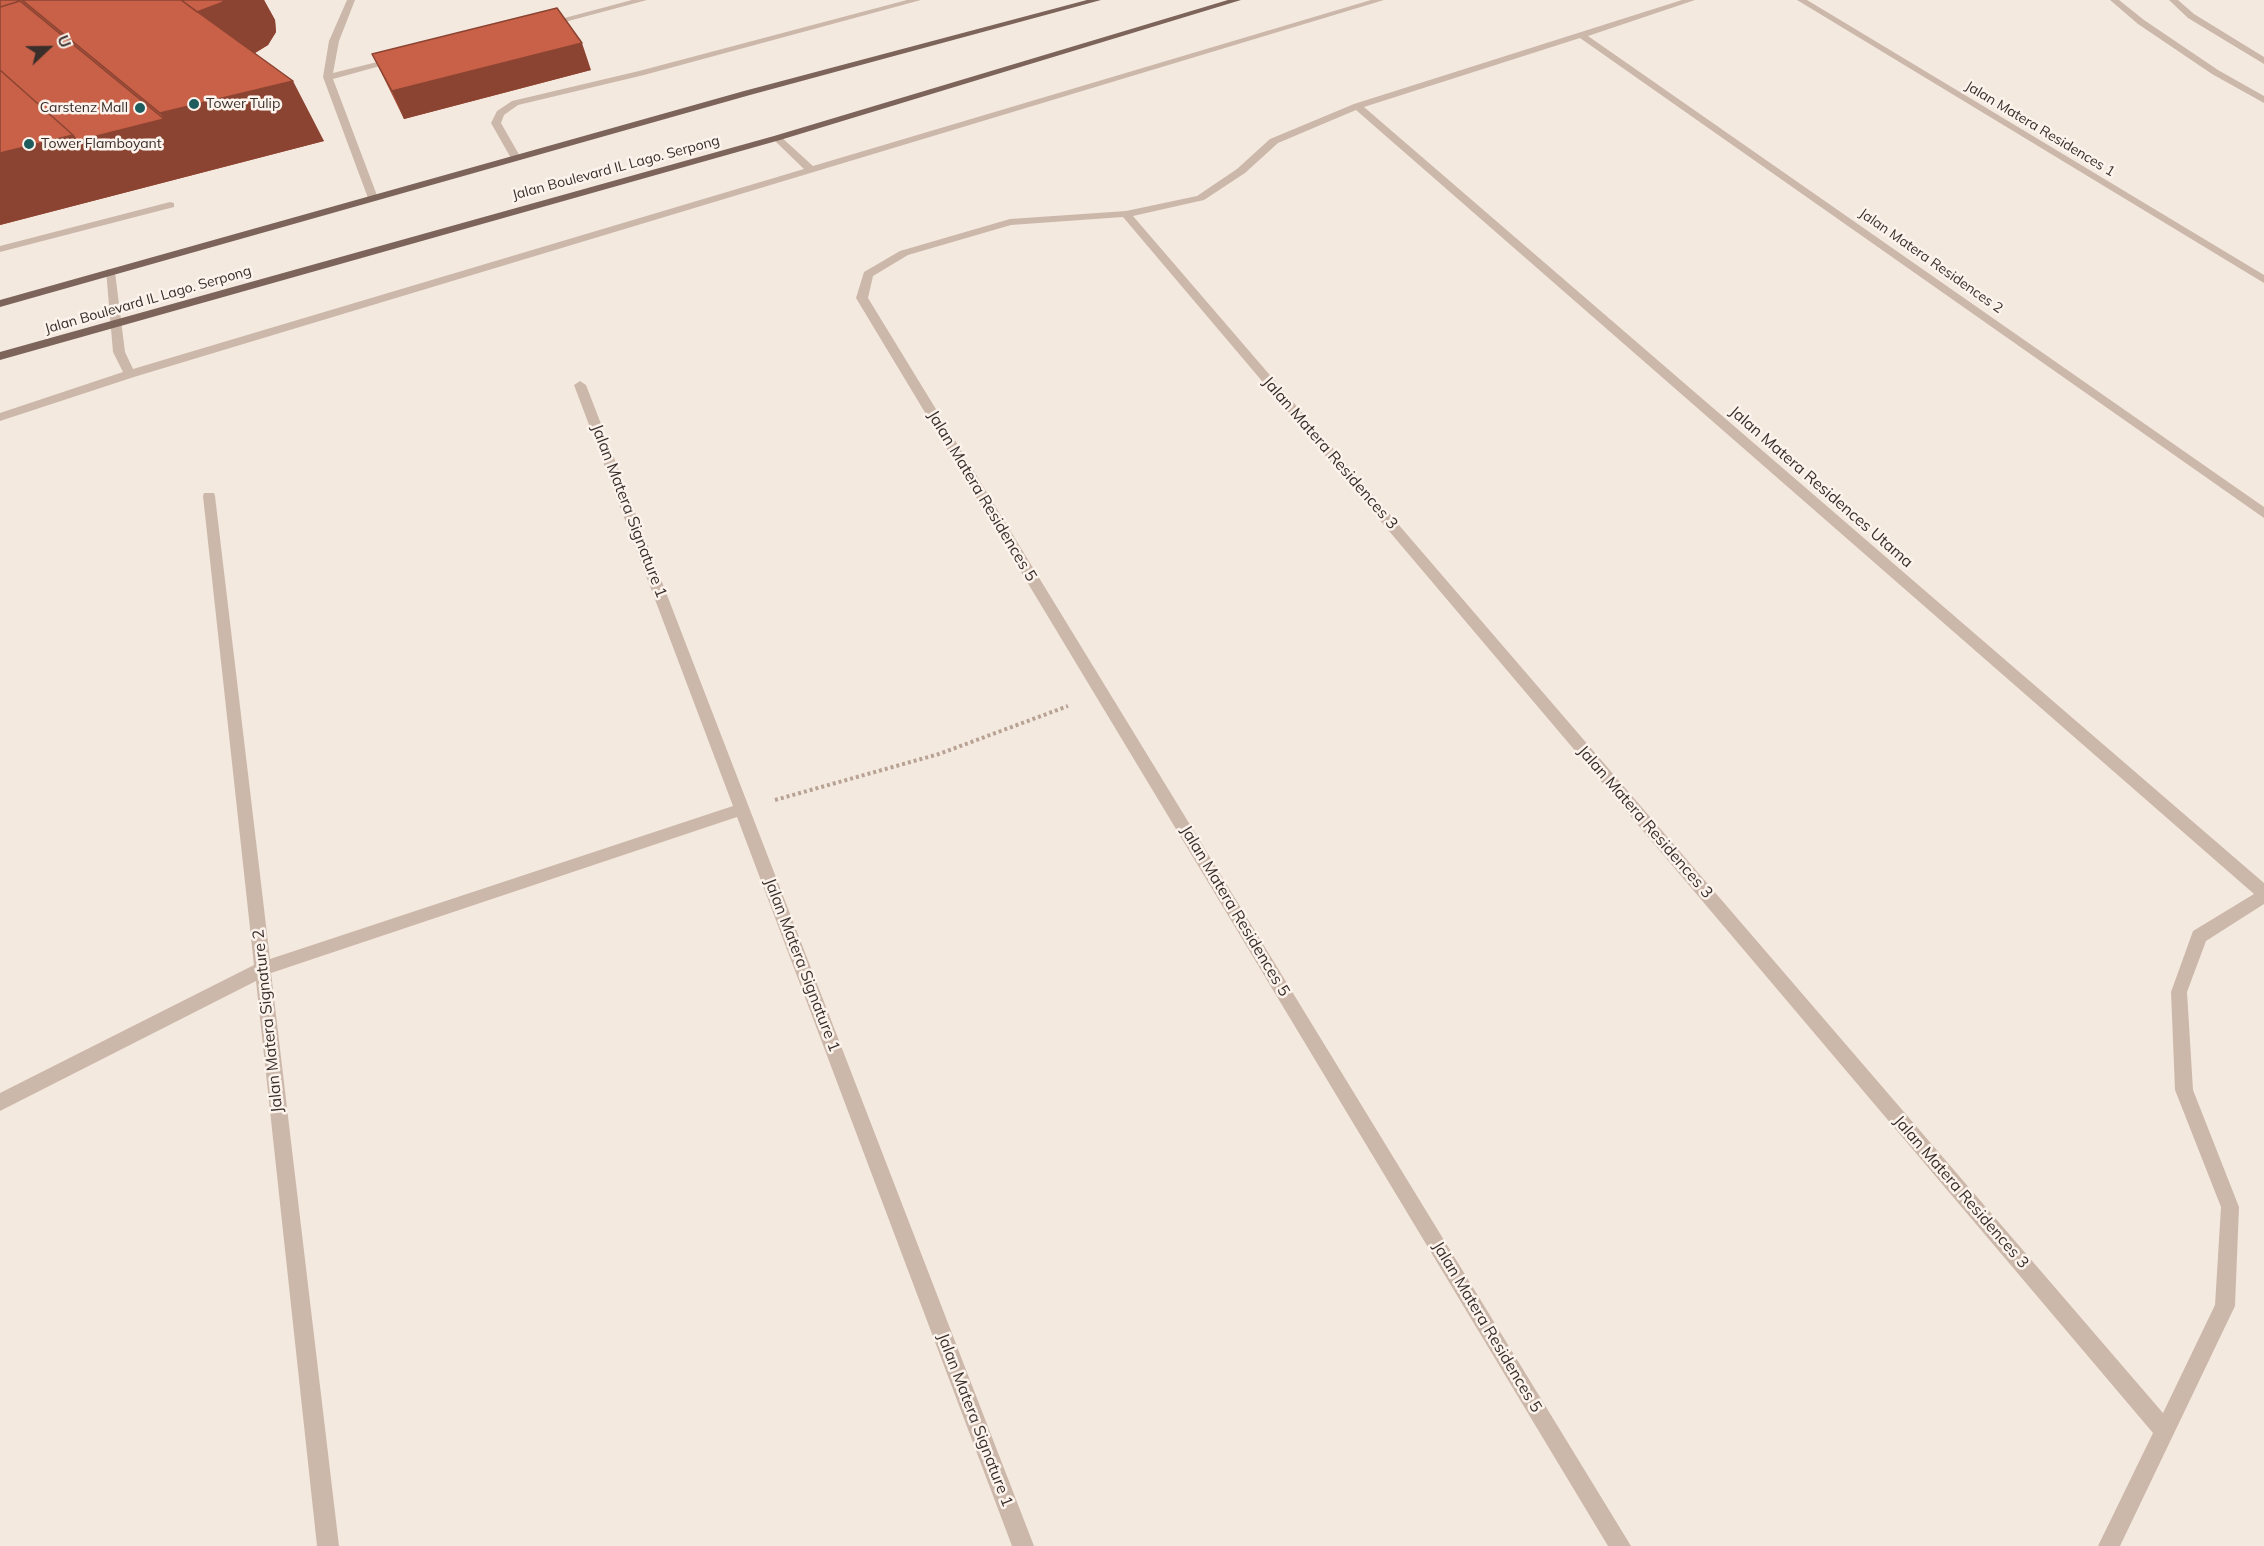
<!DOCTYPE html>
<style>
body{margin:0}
#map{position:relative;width:2264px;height:1546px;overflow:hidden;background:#f4e9df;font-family:Mulish,sans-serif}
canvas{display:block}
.north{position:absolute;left:18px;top:18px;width:60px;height:60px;-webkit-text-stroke:4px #fbf3ec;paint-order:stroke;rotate:68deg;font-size:16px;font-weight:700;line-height:24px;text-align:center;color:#3a2e2a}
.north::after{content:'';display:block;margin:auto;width:21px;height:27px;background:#3a2e2a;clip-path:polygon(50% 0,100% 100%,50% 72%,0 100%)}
</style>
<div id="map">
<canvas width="2264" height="1546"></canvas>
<div class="north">U</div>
</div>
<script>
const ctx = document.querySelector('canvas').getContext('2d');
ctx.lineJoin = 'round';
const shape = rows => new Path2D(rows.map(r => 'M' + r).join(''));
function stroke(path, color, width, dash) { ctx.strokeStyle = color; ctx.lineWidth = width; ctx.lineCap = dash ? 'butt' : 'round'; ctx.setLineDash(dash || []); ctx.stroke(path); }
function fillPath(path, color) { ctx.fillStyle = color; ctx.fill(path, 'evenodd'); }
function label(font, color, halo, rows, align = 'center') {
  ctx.font = font + ' Mulish,sans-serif'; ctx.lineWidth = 5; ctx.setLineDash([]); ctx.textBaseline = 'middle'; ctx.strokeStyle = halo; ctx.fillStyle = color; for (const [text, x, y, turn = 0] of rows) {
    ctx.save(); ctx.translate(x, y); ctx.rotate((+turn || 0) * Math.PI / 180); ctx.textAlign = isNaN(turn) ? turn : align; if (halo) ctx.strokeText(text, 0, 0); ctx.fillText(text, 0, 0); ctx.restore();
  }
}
stroke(shape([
 [775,800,939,754,1068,706]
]), '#b8a294', 4, [3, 3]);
fillPath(shape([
 [907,0,921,0,644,75,518,105,504,115,501,123,521,158,520,160,512,160,491,123,497,111,512,101,639,71,907,0],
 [1371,0,1384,0,134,377,0,421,0,413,123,372,113,352,106,270,110,269,115,272,125,352,133,369,804,169,774,140,774,136,780,136,813,166,1371,0],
 [170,202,174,203,174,207,0,252,0,246,170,202]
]), '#ccb8aa');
fillPath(shape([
 [347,0,355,0,339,41,333,73,397,57,402,60,333,79,378,198,373,201,368,198,323,77,329,41,347,0],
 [632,0,647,0,546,27,542,24,632,0],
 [1682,0,1695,0,1588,36,2264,507,2264,518,1580,38,1364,107,2264,883,2264,904,2206,941,2187,992,2193,1090,2239,1207,2235,1306,2120,1546,2098,1546,2153,1433,1123,217,1011,225,908,255,873,276,868,298,1631,1546,1608,1546,856,298,864,272,900,251,1010,219,1126,211,1197,196,1237,169,1270,139,1354,104,1682,0],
 [1356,110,2254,894,2193,931,2171,992,2175,1090,2221,1207,2215,1305,2163,1413,1133,216,1204,200,1245,173,1278,143,1356,110],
 [1797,0,1807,0,2264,275,2264,283,1797,0],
 [2110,0,2119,0,2144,20,2218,70,2264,96,2264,103,2212,74,2138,24,2110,0],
 [2169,0,2178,0,2194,14,2264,57,2264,64,2188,18,2169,0],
 [580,381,586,385,1034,1546,1012,1546,737,817,271,973,339,1546,317,1546,256,981,0,1111,0,1093,254,965,203,496,204,493,214,493,215,496,270,959,733,806,574,385,580,381]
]), '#ccb8aa');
fillPath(shape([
 [1087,0,1101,0,750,95,0,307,0,300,744,91,1087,0],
 [1228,0,1241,0,780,140,0,360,0,352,774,136,1228,0]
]), '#7c645b');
fillPath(shape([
 [0,0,264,0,275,20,276,32,268,45,255,53,324,141,0,225],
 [372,54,591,70,404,119]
]), '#ac533e');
fillPath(shape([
 [226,0,264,0,275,20,276,32,268,45,250,56,194,13],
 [582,43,591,70,404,119,392,91],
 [293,81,324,141,0,225,0,153,73,135,164,119,160,113]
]), '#8c4432');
const building = shape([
 [0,0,19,0,20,1,0,7,0,0],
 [22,0,181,0,293,81,160,113,22,0],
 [181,0,226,0,221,3,197,12,181,0],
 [20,1,164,119,77,141,73,135,0,70,0,7,20,1],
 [557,8,582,43,392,91,372,54,557,8],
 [0,70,73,135,0,153,0,70]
]);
fillPath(building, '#c86148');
stroke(building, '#8c4432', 1.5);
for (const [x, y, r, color] of [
 [194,104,6,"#1e5c5d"],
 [140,108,6,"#1e5c5d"],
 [29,144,6,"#1e5c5d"]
]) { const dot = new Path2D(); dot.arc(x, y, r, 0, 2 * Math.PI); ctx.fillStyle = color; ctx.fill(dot); stroke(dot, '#fbf3ec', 2); }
label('14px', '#3a2e2a', '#fbf3ec', [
 ["Tower Tulip",206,104],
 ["Carstenz Mall",128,108,"right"],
 ["Tower Flamboyant",41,144]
], 'left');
label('14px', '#3a2e2a', '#fbf3ec', [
 ["Jalan Matera Residences 1",2040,129,31],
 ["Jalan Boulevard IL Lago. Serpong",616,168,-15],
 ["Jalan Matera Residences 2",1931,261,35],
 ["Jalan Boulevard IL Lago. Serpong",148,300,-16]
]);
label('16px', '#3a2e2a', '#fbf3ec', [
 ["Jalan Matera Residences 3",1330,453,49],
 ["Jalan Matera Residences Utama",1821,487,41],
 ["Jalan Matera Residences 5",982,496,59],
 ["Jalan Matera Signature 1",629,511,69],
 ["Jalan Matera Residences 3",1645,822,49],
 ["Jalan Matera Residences 5",1235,911,59],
 ["Jalan Matera Signature 1",802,965,69],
 ["Jalan Matera Signature 2",268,1021,-96],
 ["Jalan Matera Residences 3",1961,1192,49],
 ["Jalan Matera Residences 5",1487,1327,59],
 ["Jalan Matera Signature 1",975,1420,69]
]);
</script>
